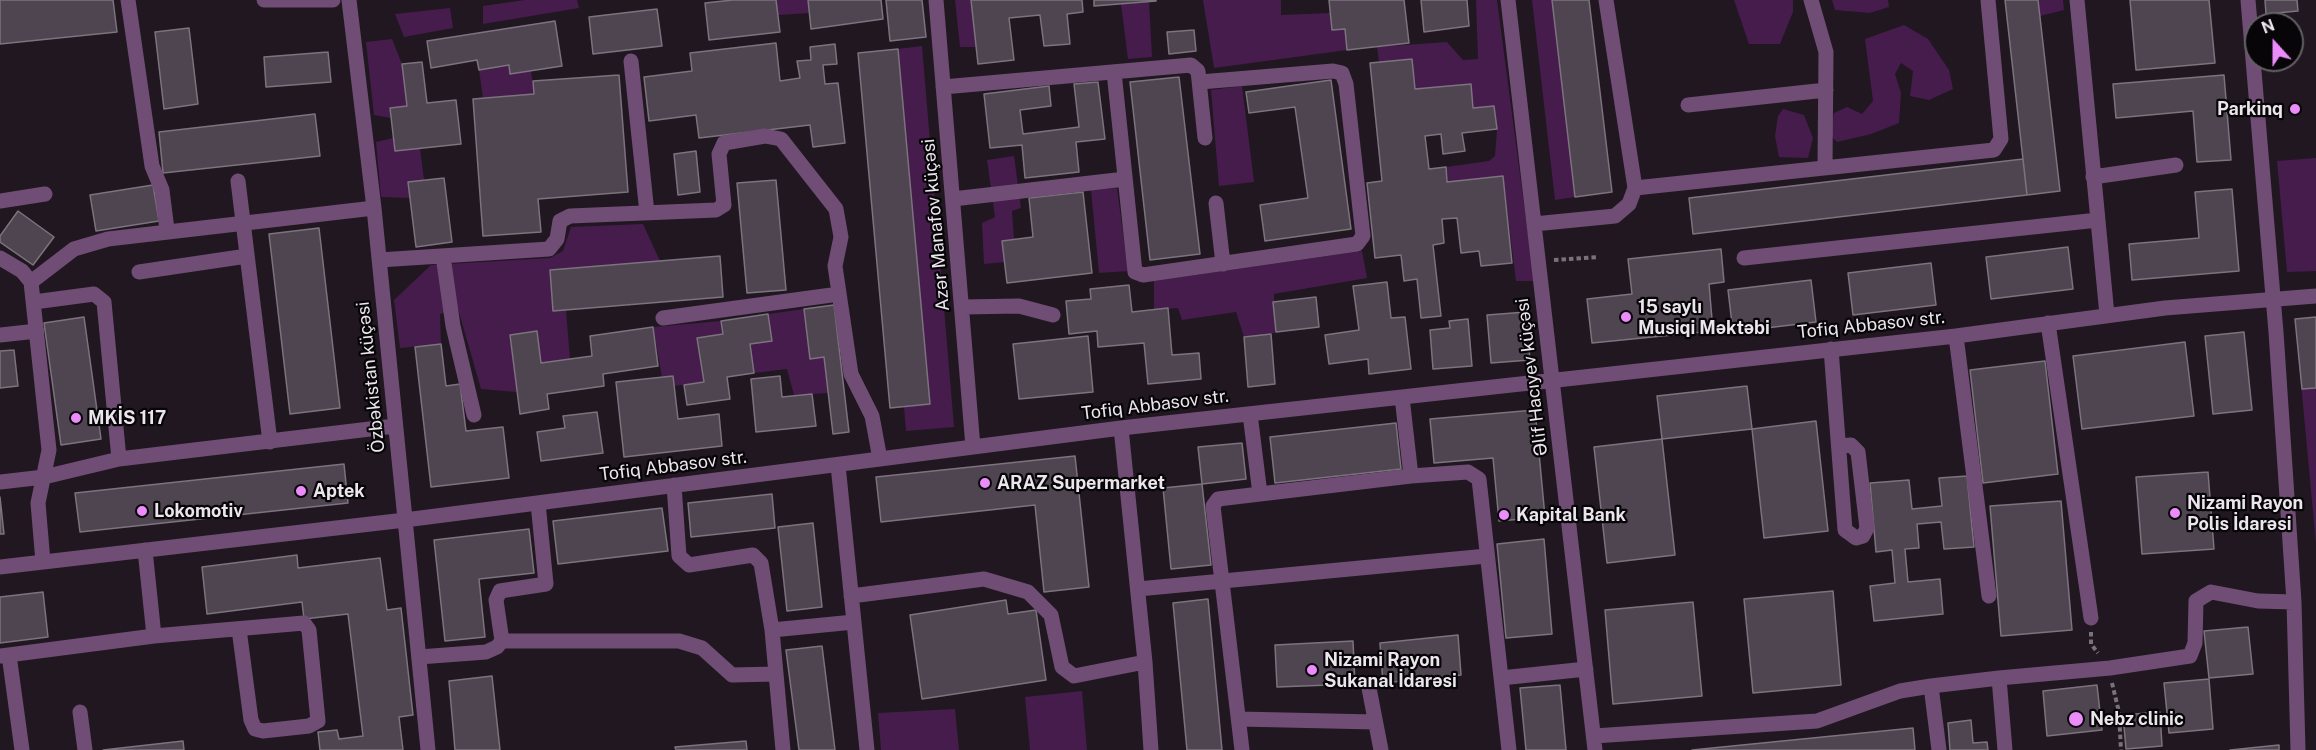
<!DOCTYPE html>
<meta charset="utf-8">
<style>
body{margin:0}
#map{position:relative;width:2316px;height:750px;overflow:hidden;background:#201721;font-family:"Public Sans",sans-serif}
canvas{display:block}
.north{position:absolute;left:2244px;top:12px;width:60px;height:60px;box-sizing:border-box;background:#070508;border:2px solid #625f63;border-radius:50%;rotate:339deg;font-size:16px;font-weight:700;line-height:24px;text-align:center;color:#ebe6ec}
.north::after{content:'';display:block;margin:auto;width:21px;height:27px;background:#ec8cfb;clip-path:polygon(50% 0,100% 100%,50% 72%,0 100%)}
</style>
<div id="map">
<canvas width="2316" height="750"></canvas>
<div class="north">N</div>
</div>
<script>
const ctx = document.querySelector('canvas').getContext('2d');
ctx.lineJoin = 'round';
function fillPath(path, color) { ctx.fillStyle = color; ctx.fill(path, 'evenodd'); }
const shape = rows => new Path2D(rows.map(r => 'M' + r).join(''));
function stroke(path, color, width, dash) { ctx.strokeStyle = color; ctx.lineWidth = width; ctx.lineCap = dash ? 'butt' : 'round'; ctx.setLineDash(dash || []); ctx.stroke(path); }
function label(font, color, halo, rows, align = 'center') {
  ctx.font = font + ' "Public Sans",sans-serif'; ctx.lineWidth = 4.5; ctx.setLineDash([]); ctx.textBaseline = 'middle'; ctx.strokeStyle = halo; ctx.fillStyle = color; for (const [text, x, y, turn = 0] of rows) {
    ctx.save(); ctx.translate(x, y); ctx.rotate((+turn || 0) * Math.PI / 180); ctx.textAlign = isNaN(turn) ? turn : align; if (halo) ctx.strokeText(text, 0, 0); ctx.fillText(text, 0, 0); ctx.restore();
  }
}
fillPath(shape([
 [525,0,577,0,579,8,483,24,483,6],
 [776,0,808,0,809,13,778,15],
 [955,0,971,0,976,47,960,47],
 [1203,0,1281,0,1281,15,1331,13,1345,29,1347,50,1214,68],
 [1476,0,1497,0,1534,281,1516,281,1503,176,1447,182,1446,167,1489,161,1495,156,1497,129,1473,108,1471,84,1415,89,1412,59,1379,62,1377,47,1447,42,1463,60,1478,59],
 [1532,0,1552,0,1575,197,1555,200],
 [1734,0,1793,0,1793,12,1780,44,1749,44],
 [1832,0,1888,0,1889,7,1870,13,1835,10],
 [2038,0,2063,0,2064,10,2040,16],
 [1149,2,1152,57,1128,59,1121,4],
 [450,8,453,28,404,37,395,14],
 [1904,25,1928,39,1949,70,1953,89,1929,100,1910,96,1913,71,1901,63,1895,74,1901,93,1899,123,1871,134,1837,142,1830,135,1834,113,1847,107,1862,114,1873,101,1865,39],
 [392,39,402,64,407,106,390,108,391,118,374,115,366,42],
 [922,46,954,427,906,431,904,407,930,404,898,49],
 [509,65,511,74,531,71,534,94,483,98,479,70],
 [1242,86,1254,182,1219,186,1211,90],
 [1783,109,1804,115,1813,138,1808,158,1779,157,1775,136,1778,116],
 [393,138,395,151,420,148,424,180,410,198,381,197,376,142],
 [1014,156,1021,208,1012,211,1014,239,1003,241,1005,262,984,264,982,223,995,217,987,160],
 [2316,158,2316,271,2287,272,2277,161],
 [1117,188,1128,271,1099,273,1091,190],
 [643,224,660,261,550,270,553,310,566,310,570,359,541,363,537,332,510,335,517,392,481,389,458,309,440,314,441,344,400,348,394,300,431,265,550,258,563,251,571,227],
 [1362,251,1367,278,1274,294,1276,332,1271,334,1244,337,1236,312,1182,320,1178,308,1154,310,1154,281],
 [804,309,810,358,824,357,828,393,794,395,787,369,754,373,750,344,772,341,768,314],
 [2316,317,2316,544,2295,319],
 [721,321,723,334,697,338,704,382,674,386,673,376,662,377,653,327],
 [1082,691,1087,750,1030,750,1025,697],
 [955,709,959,750,881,750,878,713]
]), '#461c4d');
const building = shape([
 [0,0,113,0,117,32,0,44,0,0],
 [733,0,776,0,780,32,709,40,705,3,733,0],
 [808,0,881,0,883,19,811,29,808,0],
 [886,0,922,0,926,37,890,41,886,0],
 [971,0,1082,0,1083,12,1067,14,1070,44,1044,46,1040,15,1009,18,1014,60,978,64,971,0],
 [1094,0,1156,0,1156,1,1094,6,1094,0],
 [1329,0,1404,0,1409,43,1347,50,1345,29,1332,30,1329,0],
 [1421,0,1467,0,1469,26,1424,32,1421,0],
 [1552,0,1589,0,1612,192,1575,197,1552,0],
 [2005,0,2038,0,2060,191,2027,195,2005,0],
 [2130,0,2209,0,2215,63,2136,70,2130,0],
 [2265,0,2297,0,2298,11,2266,14,2265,0],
 [657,9,662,46,593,54,589,17,657,9],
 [555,21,562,66,510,74,509,65,479,70,477,60,431,68,427,41,555,21],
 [189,28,198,104,164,109,155,32,189,28],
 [1194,30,1196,51,1169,54,1167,32,1194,30],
 [776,43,780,81,800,78,797,61,811,60,810,47,835,44,837,64,823,65,825,84,838,83,845,143,813,147,810,125,699,138,696,115,649,121,644,77,692,71,690,53,776,43],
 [898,49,930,404,890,408,858,53,898,49],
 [328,52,331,82,266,87,264,57,328,52],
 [1412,59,1415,89,1471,84,1473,108,1494,106,1497,129,1462,133,1465,151,1443,154,1441,134,1425,136,1429,169,1446,167,1447,182,1503,176,1512,263,1481,266,1479,251,1461,253,1457,218,1442,219,1444,243,1433,245,1441,316,1421,318,1417,279,1404,281,1401,255,1375,258,1367,183,1382,181,1370,63,1412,59],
 [422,62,427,103,456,100,461,144,395,151,390,108,407,106,402,64,422,62],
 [619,75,628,192,538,199,541,232,483,236,473,99,534,94,533,81,619,75],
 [2224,75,2231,160,2197,162,2193,111,2116,118,2113,84,2224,75],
 [1179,77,1200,254,1150,260,1130,82,1179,77],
 [1331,80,1351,229,1265,241,1260,205,1308,198,1295,107,1249,113,1246,92,1331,80],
 [1098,82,1105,139,1076,142,1079,172,1025,178,1022,145,990,148,984,94,1049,86,1051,106,1020,110,1023,134,1079,127,1074,84,1098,82],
 [315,114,320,156,163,173,159,132,315,114],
 [696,151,700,192,678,195,674,154,696,151],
 [2023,159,2027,195,1693,234,1689,198,2023,159],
 [444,178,452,242,416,247,408,182,444,178],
 [776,180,786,290,747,293,737,183,776,180],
 [153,185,159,221,96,231,90,195,153,185],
 [2232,189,2239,271,2132,280,2129,244,2199,238,2195,192,2232,189],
 [1083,192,1092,273,1007,283,1002,241,1033,237,1029,198,1083,192],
 [18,211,54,237,33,265,0,242,0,236,18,211],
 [319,228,340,408,290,414,269,234,319,228],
 [2068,247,2073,289,1991,299,1986,257,2068,247],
 [1721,249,1724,282,1709,284,1713,331,1592,343,1587,299,1632,294,1628,259,1721,249],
 [720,256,723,297,553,311,550,270,720,256],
 [1931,263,1936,305,1853,315,1848,273,1931,263],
 [1811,280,1816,322,1733,332,1728,290,1811,280],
 [1387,282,1391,318,1405,317,1411,369,1369,374,1368,359,1329,364,1325,335,1359,330,1353,286,1387,282],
 [1129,285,1132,312,1168,308,1172,355,1199,353,1201,379,1148,384,1144,343,1098,347,1097,331,1069,334,1066,301,1091,299,1090,289,1129,285],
 [1316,297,1319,327,1276,332,1273,302,1316,297],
 [834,305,849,432,833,434,824,357,810,359,804,309,834,305],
 [1526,312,1530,360,1491,363,1487,315,1526,312],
 [768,314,772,341,750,344,754,373,727,377,730,399,687,405,684,385,704,382,697,338,723,334,721,321,768,314],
 [84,317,101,439,61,445,44,323,84,317],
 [2316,317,2316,388,2302,389,2295,319,2316,317],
 [1468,319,1472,366,1433,369,1430,330,1450,328,1449,321,1468,319],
 [653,327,658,366,603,374,604,386,547,394,549,409,520,414,510,335,537,331,541,363,592,356,590,336,653,327],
 [2244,332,2252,410,2213,414,2205,336,2244,332],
 [1271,334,1275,384,1248,387,1244,337,1271,334],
 [1088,336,1093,392,1019,399,1013,344,1088,336],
 [2185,342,2194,416,2082,429,2073,356,2185,342],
 [441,344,446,386,460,384,466,431,503,427,509,478,431,487,415,347,441,344],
 [14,350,18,386,0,388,0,351,14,350],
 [2045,361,2058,474,1983,483,1970,370,2045,361],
 [673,376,678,419,719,414,722,446,624,457,616,382,673,376],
 [780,376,782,397,812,394,816,426,756,432,751,379,780,376],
 [1747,386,1752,429,1662,439,1657,396,1747,386],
 [1535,410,1545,517,1499,521,1493,458,1434,463,1430,419,1535,410],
 [597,412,603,453,541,461,537,432,565,428,563,416,597,412],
 [1816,421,1828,531,1764,538,1752,429,1816,421],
 [1396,423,1401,469,1275,483,1270,437,1396,423],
 [1662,439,1675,555,1607,563,1594,447,1662,439],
 [1242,443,1246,479,1202,484,1198,447,1242,443],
 [1075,456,1089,587,1044,592,1035,505,881,522,876,477,1075,456],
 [344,464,348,503,80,532,75,493,344,464],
 [2208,472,2214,549,2142,554,2136,477,2208,472],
 [1967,476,1974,547,1944,549,1941,522,1917,524,1919,548,1905,549,1908,582,1940,579,1943,614,1874,621,1870,586,1895,583,1892,550,1876,552,1870,483,1909,480,1912,509,1942,506,1939,478,1967,476],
 [1202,484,1211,565,1171,569,1163,488,1202,484],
 [772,494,775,528,691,537,688,503,772,494],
 [0,497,4,534,0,534,0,497],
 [2061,501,2072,630,2001,636,1990,506,2061,501],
 [662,508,668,551,558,564,553,521,662,508],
 [813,523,822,607,787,611,778,527,813,523],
 [529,529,534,573,479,579,485,637,445,641,434,540,529,529],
 [1544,539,1552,634,1506,638,1497,544,1544,539],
 [297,555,298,568,380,558,387,610,401,608,413,715,399,717,403,750,320,750,318,732,337,730,339,739,363,736,348,614,304,619,302,602,207,614,202,567,297,555],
 [1833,591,1841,685,1753,693,1744,599,1833,591],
 [43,592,48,637,0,643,0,597,43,592],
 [1208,599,1222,750,1187,750,1173,603,1208,599],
 [1006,600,1008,614,1036,610,1046,680,922,699,910,615,1006,600],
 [1693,602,1702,696,1613,704,1605,610,1693,602],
 [2248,627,2253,674,2209,678,2204,631,2248,627],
 [1458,635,1461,675,1383,683,1380,643,1458,635],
 [1353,641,1355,684,1277,687,1275,645,1353,641],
 [822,646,835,750,799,750,786,650,822,646],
 [492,676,500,750,455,750,449,681,492,676],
 [2209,679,2213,729,2169,733,2164,683,2209,679],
 [1560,685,1566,750,1526,750,1520,688,1560,685],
 [2097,685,2102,730,2047,736,2043,691,2097,685],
 [2160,712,2162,746,2126,749,2123,715,2160,712],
 [1971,720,1973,743,1987,742,1988,750,1950,750,1948,723,1971,720],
 [1913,728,1915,750,1692,750,1913,728],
 [183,741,184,750,103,750,183,741],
 [746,741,747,750,676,750,675,747,746,741],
 [2279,745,2279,750,2230,750,2279,745]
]);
fillPath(building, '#4e4550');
stroke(building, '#7d737f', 1.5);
stroke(shape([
 [1554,260,1598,257],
 [2091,632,2091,644,2098,653],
 [2112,683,2119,712,2121,750]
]), '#79727a', 4, [4.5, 3]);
stroke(shape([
 [128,0,152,166,162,190,167,230],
 [264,0,333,0],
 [349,0,374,208,428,750],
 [936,0,973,447],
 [1508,0,1595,750],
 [1811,0,1826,52,1825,167],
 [2077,0,2107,315],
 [2248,0,2276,332,2294,602,2298,750],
 [631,61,647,213],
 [1114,72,1135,272,1143,275,1357,244,1363,236,1346,84,1342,73,1333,71,1200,82],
 [943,87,1191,65,1198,71,1205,138],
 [1688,105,1826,90],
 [2093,177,2176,165],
 [238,181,270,442],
 [1635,188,1994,150,2001,139,1988,0],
 [953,199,1125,179],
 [0,201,45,194],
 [1216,203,1223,264],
 [1534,224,1615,216,1629,204,1635,188,1606,0],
 [443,256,453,326,474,415],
 [0,258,22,271,31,282,49,450,38,503,43,562],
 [1744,258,2098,220],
 [379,260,549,249,557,239,560,221,570,216,716,210,724,205,719,154,724,143,765,136,781,139,836,209,841,237,835,266,851,374,872,416,880,459],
 [139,272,247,256],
 [31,282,74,249,108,239,374,208],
 [34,302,94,294,104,302,119,459],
 [963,307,1019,306,1053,315],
 [663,318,839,294],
 [2048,323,2091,618],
 [0,335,37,331],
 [1956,336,1989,596],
 [1831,349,1845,530,1856,538,1863,536,1867,528,1858,452,1851,445,1839,446],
 [1402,397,1411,476],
 [1250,414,1260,494],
 [1121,428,1145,662,1151,750],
 [838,465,867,750],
 [0,482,44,477,119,459,395,426],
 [674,485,679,556,689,565,753,555,761,563,772,630,783,750],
 [145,550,154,636],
 [0,567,405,520,1121,428,1956,336,2165,308,2316,296],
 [1138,589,1487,556],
 [851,596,984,579,1028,592,1051,615,1062,667,1074,676,1145,662],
 [772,630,854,622],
 [502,641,679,641,702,648,732,675,776,674],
 [9,655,22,750],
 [0,656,154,636,304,623,309,630,318,721,309,726,263,731,255,729,251,720,239,629],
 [419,657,486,652,497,647,502,641,496,600,500,591,546,584,538,503],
 [1501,678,1586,669],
 [1368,683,1381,750],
 [1931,686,1999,678],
 [80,712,85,750],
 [1239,719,1375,722],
 [1594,736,1817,721,1900,691,1931,686,1939,750],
 [1242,750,1213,506,1218,499,1411,476,1468,472,1479,479,1509,750],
 [2005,750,1999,678,2110,668,2190,656,2195,643,2196,601,2211,592,2258,601,2294,602]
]), '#704d75', 15);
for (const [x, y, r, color] of [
 [2295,109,6,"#ec8cfb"],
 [1626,317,6,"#ec8cfb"],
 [76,418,6,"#ec8cfb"],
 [985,483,6,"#ec8cfb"],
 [301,491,6,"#ec8cfb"],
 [142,511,6,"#ec8cfb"],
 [2175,513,6,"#ec8cfb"],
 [1504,515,6,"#ec8cfb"],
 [1312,670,6,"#ec8cfb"],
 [2076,719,8,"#ec8cfb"]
]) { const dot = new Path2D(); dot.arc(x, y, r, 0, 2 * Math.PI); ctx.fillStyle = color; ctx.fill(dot); stroke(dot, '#070508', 2); }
label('bold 18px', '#ebe6ec', '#070508', [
 ["Parkinq",2283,109,"right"],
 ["15 saylı",1638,307],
 ["Musiqi Məktəbi",1638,328],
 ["MKİS 117",88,418],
 ["ARAZ Supermarket",997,483],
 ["Aptek",313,491],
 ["Nizami Rayon",2187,503],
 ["Polis İdarəsi",2187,524],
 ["Lokomotiv",154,511],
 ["Kapital Bank",1516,515],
 ["Nizami Rayon",1324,660],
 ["Sukanal İdarəsi",1324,681],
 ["Nebz clinic",2090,719]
], 'left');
label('18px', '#ebe6ec', '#070508', [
 ["Azər Manafov küçəsi",936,225,-95],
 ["Tofiq Abbasov str.",1871,325,-6],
 ["Özbəkistan küçəsi",371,377,-96],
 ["Əlif Hacıyev küçəsi",1532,377,-97],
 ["Tofiq Abbasov str.",1155,405,-7],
 ["Tofiq Abbasov str.",673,466,-7]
]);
</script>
